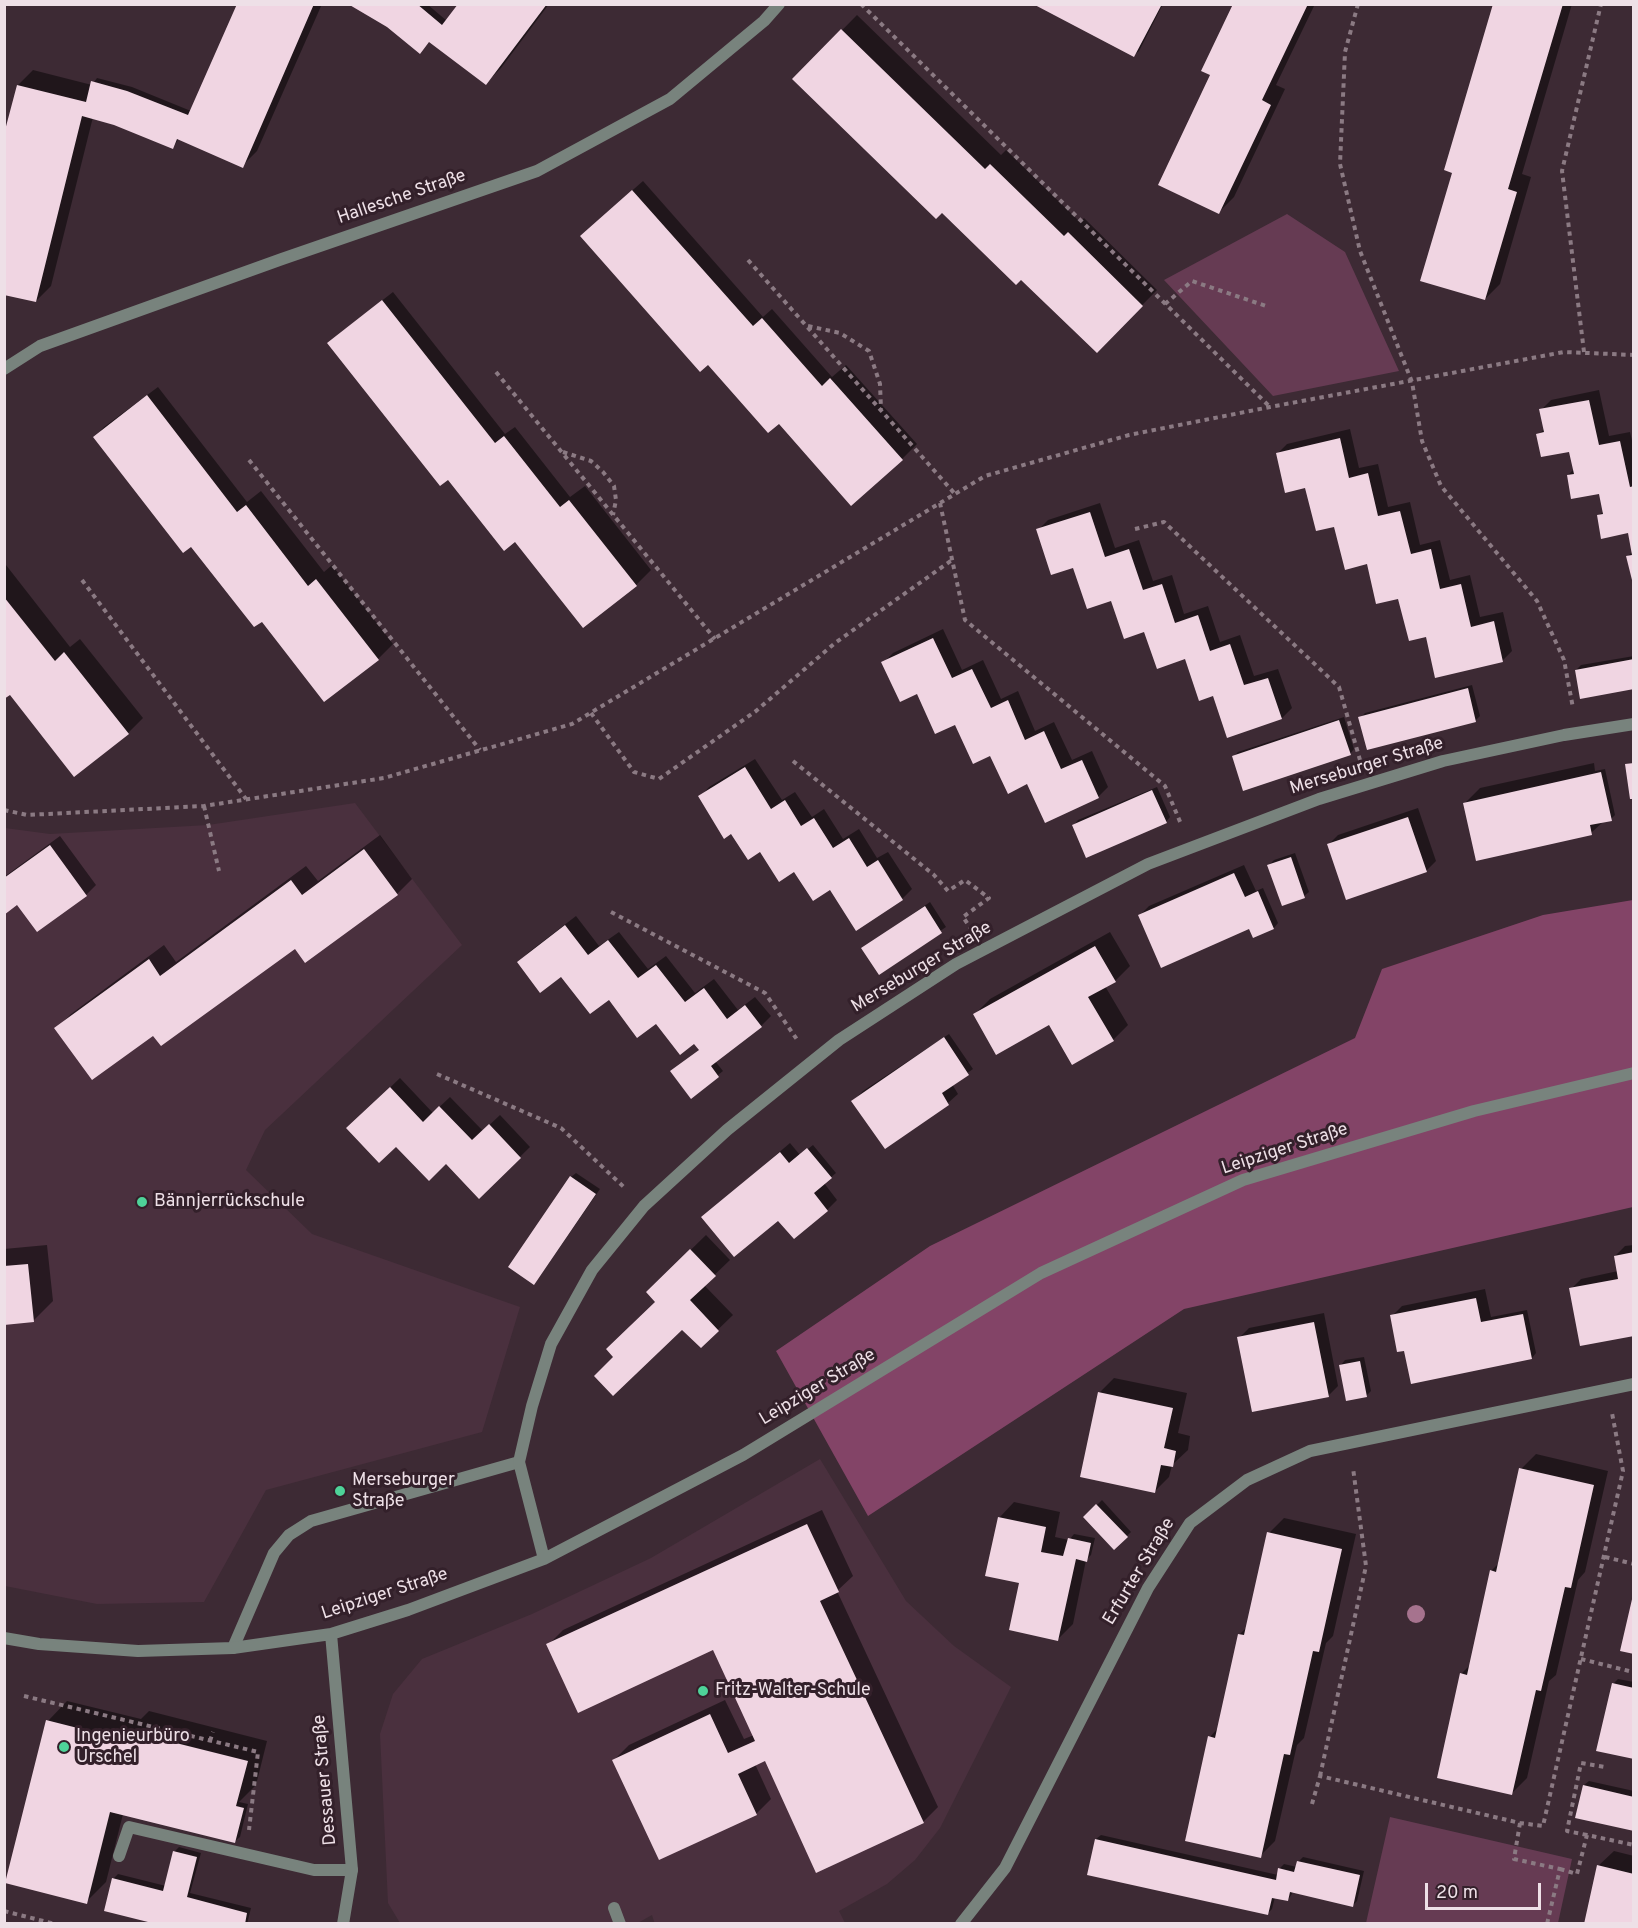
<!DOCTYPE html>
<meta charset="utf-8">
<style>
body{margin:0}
#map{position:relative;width:1638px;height:1928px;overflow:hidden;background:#3d2a34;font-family:Overpass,sans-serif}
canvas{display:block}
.frame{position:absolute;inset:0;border:6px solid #eee0e7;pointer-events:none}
.scale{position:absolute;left:1425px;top:1883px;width:116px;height:27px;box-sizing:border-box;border:3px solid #eee0e7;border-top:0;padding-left:8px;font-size:18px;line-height:21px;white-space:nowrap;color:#eee0e7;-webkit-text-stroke:4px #33202a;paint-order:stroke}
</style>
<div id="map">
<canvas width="1638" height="1928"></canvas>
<div class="frame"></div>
<div class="scale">20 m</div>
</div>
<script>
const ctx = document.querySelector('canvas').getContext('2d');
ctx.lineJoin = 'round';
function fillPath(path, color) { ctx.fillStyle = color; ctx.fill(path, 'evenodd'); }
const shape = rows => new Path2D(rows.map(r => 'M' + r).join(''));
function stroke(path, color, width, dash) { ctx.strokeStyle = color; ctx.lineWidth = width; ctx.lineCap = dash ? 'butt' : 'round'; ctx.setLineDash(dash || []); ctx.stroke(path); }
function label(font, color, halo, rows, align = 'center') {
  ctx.font = font + ' Overpass,sans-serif'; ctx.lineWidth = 6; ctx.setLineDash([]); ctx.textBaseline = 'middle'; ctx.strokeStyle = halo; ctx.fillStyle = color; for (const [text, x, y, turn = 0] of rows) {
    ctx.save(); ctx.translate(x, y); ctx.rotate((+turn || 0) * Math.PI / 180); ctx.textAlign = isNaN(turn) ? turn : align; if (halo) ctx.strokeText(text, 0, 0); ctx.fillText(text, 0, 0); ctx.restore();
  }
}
fillPath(shape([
 [355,803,462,945,265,1130,246,1170,312,1234,520,1307,482,1432,266,1490,204,1602,97,1604,5,1586,5,828,50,834,208,825],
 [820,1459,906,1601,954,1646,1011,1687,940,1828,915,1860,887,1884,839,1911,845,1923,655,1924,652,1915,636,1924,400,1923,388,1903,380,1734,393,1694,422,1659,532,1614,651,1558]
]), '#4a303e');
fillPath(shape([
 [1287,214,1345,252,1399,371,1273,396,1164,280],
 [1390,1817,1572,1859,1558,1923,1366,1923]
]), '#663b53');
fillPath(shape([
 [1633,900,1633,1207,1184,1309,868,1516,776,1351,930,1246,1355,1038,1382,969,1543,915]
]), '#834467');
fillPath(shape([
 [238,4,322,4,257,151,242,166,179,138,173,148,114,123,93,117,51,286,36,301,18,85,33,70,92,85,97,78,132,87,191,111],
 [351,4,427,4,447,21,460,4,549,4,501,68,486,83,430,40,388,26],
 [1036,4,1163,4,1139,51,1134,55],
 [1235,4,1315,4,1276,85,1285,89,1234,197,1219,212,1212,75],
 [1494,4,1572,4,1522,174,1531,177,1500,284,1485,299,1454,172],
 [857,15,1001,155,1006,150,1080,222,1084,218,1157,290,1097,351,1021,278,942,211,794,79],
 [643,181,763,317,772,309,832,377,846,365,917,444,902,459,781,424,592,226],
 [393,292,505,434,515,427,570,497,585,486,651,570,636,585,515,540,448,477,339,334],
 [158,387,247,502,261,491,324,572,332,565,393,644,378,659,262,620,95,437,104,427],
 [1599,390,1609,436,1630,432,1634,449,1634,578,1628,556,1633,551,1629,531,1598,516,1604,511,1600,492,1568,475,1574,469,1570,450,1538,435,1545,428,1541,410,1551,400],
 [1350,429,1359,468,1378,464,1388,507,1410,502,1420,545,1440,540,1450,580,1470,575,1480,617,1503,612,1512,651,1502,661,1427,635,1400,597,1335,525,1306,486,1277,454,1287,444],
 [1100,503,1115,548,1139,540,1153,581,1172,575,1184,614,1208,606,1220,642,1240,635,1254,676,1278,669,1292,708,1282,718,1214,694,1186,658,1145,630,1074,566,1038,530,1048,520],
 [6,565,70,647,80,639,143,718,128,733,11,693,4,697,4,566],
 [943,629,962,670,983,660,1001,699,1018,691,1035,731,1054,722,1072,760,1092,751,1108,787,1098,797,1028,782,991,754,883,663,893,653],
 [1634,656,1634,688,1576,670,1581,665],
 [1472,685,1480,716,1476,720,1360,718,1365,713],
 [1344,717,1354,749,1350,754,1233,757,1238,752],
 [755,759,782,800,795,792,812,817,824,809,843,839,859,829,877,858,888,852,912,889,902,899,830,888,795,870,732,832,700,797,709,787],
 [1594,763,1595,771,1605,769,1615,815,1611,819,1604,821,1591,833,1465,803,1480,788],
 [1157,787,1170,817,1166,822,1074,825,1078,820],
 [1418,808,1436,861,1426,871,1328,845,1338,835],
 [380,835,412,879,397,894,295,946,153,1034,56,1029,71,1014,164,945,176,962,306,866,318,881],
 [60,836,96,885,86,895,18,903,4,913,4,877],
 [1295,853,1309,892,1304,896,1269,865,1274,860],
 [1244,865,1256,891,1263,888,1278,923,1274,928,1254,936,1250,927,1139,916,1149,906],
 [930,902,946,927,879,973,863,948],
 [576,916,599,946,619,932,648,969,666,956,695,993,714,979,738,1010,755,997,771,1016,761,1026,715,1061,723,1071,691,1097,700,1049,694,1042,561,975,519,962,529,952],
 [1110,932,1130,966,1115,981,1105,986,1128,1025,1113,1040,1050,1023,975,1014,990,999],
 [949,1034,973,1069,952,1084,958,1094,948,1103,885,1146,853,1101,863,1091],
 [400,1078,433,1113,450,1097,483,1131,500,1115,530,1147,479,1197,446,1162,348,1128],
 [790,1143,800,1155,813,1145,836,1173,824,1183,837,1200,827,1210,794,1237,778,1219,703,1217],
 [576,1173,600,1189,538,1279,571,1177],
 [706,1235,730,1260,704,1285,733,1315,701,1346,682,1328,615,1357,657,1302,663,1277],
 [47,1245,53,1301,33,1321,4,1323,4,1249],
 [1634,1245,1634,1334,1571,1289,1581,1279,1618,1271,1615,1256,1625,1246],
 [1485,1289,1491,1317,1527,1310,1536,1353,1532,1358,1405,1349,1392,1316,1402,1306],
 [1324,1313,1338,1386,1328,1396,1239,1338,1249,1328],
 [1364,1357,1371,1391,1366,1396,1341,1365,1345,1360],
 [1114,1378,1187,1393,1178,1433,1190,1436,1188,1450,1172,1465,1169,1477,1154,1492,1099,1393],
 [1536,1454,1608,1471,1585,1572,1578,1580,1556,1675,1549,1681,1527,1778,1512,1793,1461,1674,1470,1665,1491,1571,1499,1563,1521,1469],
 [1102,1500,1131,1532,1114,1548,1085,1517],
 [1014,1502,1060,1512,1055,1537,1069,1540,1074,1534,1095,1538,1091,1555,1086,1560,1073,1624,1058,1639,1020,1582,999,1518],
 [822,1510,853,1576,837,1591,938,1807,923,1822,765,1759,755,1764,771,1799,756,1814,614,1760,629,1745,725,1700,744,1739,754,1735,713,1648,548,1645,563,1630],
 [1284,1518,1356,1534,1333,1636,1326,1643,1304,1738,1297,1745,1275,1841,1260,1856,1210,1737,1218,1728,1240,1634,1248,1626,1269,1533],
 [1618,1679,1634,1682,1634,1758,1598,1749,1614,1683],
 [67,1701,141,1719,149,1711,267,1741,256,1785,239,1802,248,1804,240,1837,235,1841,123,1814,106,1882,86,1902,48,1721],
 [1589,1781,1634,1791,1634,1830,1584,1785],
 [1101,1835,1278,1875,1279,1869,1284,1864,1297,1867,1299,1861,1303,1857,1364,1871,1357,1901,1353,1905,1293,1892,1288,1900,1275,1897,1272,1909,1267,1914,1089,1874,1096,1839],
 [179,1847,201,1853,190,1893,251,1908,247,1924,162,1924,113,1879,118,1874,166,1886,175,1851],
 [1614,1851,1634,1856,1634,1924,1598,1866]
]), '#0007');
fillPath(shape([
 [237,4,314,4,243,168,177,139,173,149,114,125,82,116,36,302,4,295,4,134,17,85,86,102,91,81,127,91,188,115],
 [348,4,417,4,442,25,458,4,547,4,486,85,429,42,420,54,387,27],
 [1033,4,1162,4,1134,57],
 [1233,4,1308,4,1262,100,1271,105,1219,214,1158,185,1210,75,1201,71],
 [1493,4,1563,4,1508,189,1517,192,1485,300,1420,281,1452,173,1444,170],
 [841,29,985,169,990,164,1064,236,1068,232,1143,306,1097,353,1021,280,1016,285,942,213,936,219,792,79],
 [632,190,753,326,762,318,822,386,830,378,903,460,851,506,779,424,768,433,708,365,700,372,580,236],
 [382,300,495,443,504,436,560,507,569,500,637,586,583,628,515,542,504,551,448,480,440,486,327,343],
 [147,395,237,512,246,505,308,586,316,579,379,660,324,702,262,622,254,627,191,547,183,553,93,437],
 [1589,400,1599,445,1620,441,1630,487,1634,486,1634,580,1632,580,1626,556,1632,555,1628,533,1601,539,1597,515,1603,514,1599,494,1571,499,1567,475,1574,474,1569,452,1541,457,1536,434,1544,432,1539,409],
 [1340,438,1349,478,1368,473,1378,516,1400,511,1411,554,1431,549,1440,589,1461,584,1471,627,1494,621,1503,662,1435,678,1426,637,1409,641,1398,599,1376,604,1367,564,1345,570,1334,527,1316,531,1305,488,1285,493,1276,453],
 [1090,512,1105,557,1129,549,1143,590,1162,584,1175,623,1198,615,1210,651,1230,644,1244,685,1268,678,1282,719,1227,738,1213,696,1199,701,1185,659,1157,669,1144,632,1124,639,1111,601,1087,609,1073,568,1051,575,1036,529],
 [4,597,55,661,64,652,129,734,74,777,10,695,4,699],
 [933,638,952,678,972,669,991,708,1008,700,1025,740,1044,731,1061,769,1082,760,1099,798,1045,823,1027,784,1008,794,990,756,973,764,955,725,935,734,917,694,900,702,881,662],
 [1634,659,1634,689,1580,699,1575,670],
 [1468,688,1476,722,1367,750,1358,717],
 [1339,720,1351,755,1243,791,1232,756],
 [1634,763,1634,799,1630,799,1625,764],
 [745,767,771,809,785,800,801,826,814,818,833,848,849,838,867,867,878,860,903,900,856,931,830,890,813,901,794,872,779,882,760,852,748,860,731,834,724,839,698,796],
 [1601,772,1612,821,1590,825,1592,835,1476,861,1463,803],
 [1152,790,1167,823,1086,858,1072,825],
 [1408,817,1427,872,1346,900,1327,844],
 [50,845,87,896,37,932,17,905,4,915,4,878],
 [364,849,398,895,305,963,295,949,161,1046,153,1036,92,1080,54,1028,149,959,160,976,291,880,302,895],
 [1291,857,1305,898,1282,906,1267,865],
 [1234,873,1245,897,1258,891,1274,929,1253,938,1249,929,1161,968,1138,915],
 [925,906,942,933,879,975,861,948],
 [565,925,588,955,608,940,638,978,656,965,685,1002,704,988,727,1019,745,1005,762,1027,711,1066,719,1077,691,1099,670,1071,699,1050,694,1044,680,1055,656,1024,637,1038,609,1000,590,1014,561,977,540,993,517,962],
 [1095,946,1116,982,1088,997,1114,1041,1072,1065,1049,1025,996,1055,973,1014],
 [944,1037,969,1075,942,1093,949,1105,885,1149,851,1101],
 [390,1087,423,1122,439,1106,472,1140,489,1124,521,1158,479,1199,446,1164,429,1181,396,1147,379,1163,346,1128],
 [807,1148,832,1178,814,1193,828,1211,794,1239,778,1221,734,1257,701,1217,780,1152,789,1163],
 [570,1176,596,1194,534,1285,508,1267],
 [690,1249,716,1276,690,1300,719,1331,701,1348,682,1330,613,1396,594,1376,613,1357,606,1349,655,1302,646,1292],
 [1634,1252,1634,1336,1580,1346,1569,1288,1618,1279,1614,1256],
 [28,1264,34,1322,4,1325,4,1266],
 [1476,1298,1481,1322,1523,1314,1532,1359,1411,1384,1404,1351,1397,1352,1390,1315],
 [1314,1322,1329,1397,1252,1412,1237,1337],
 [1360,1361,1367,1397,1346,1401,1339,1365],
 [1098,1392,1173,1408,1164,1448,1176,1451,1173,1467,1161,1465,1155,1493,1080,1477],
 [1519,1468,1594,1485,1571,1588,1565,1587,1541,1691,1536,1690,1512,1795,1437,1778,1460,1673,1467,1675,1490,1570,1496,1572],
 [1096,1504,1128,1537,1114,1550,1083,1517],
 [998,1517,1046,1527,1041,1552,1063,1556,1068,1538,1091,1543,1087,1562,1076,1559,1058,1641,1009,1630,1019,1583,985,1576],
 [807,1524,839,1592,820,1601,924,1823,816,1873,765,1761,738,1774,757,1815,659,1860,612,1760,710,1714,728,1753,755,1741,713,1650,578,1713,546,1644],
 [1267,1532,1342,1549,1319,1652,1313,1651,1290,1755,1284,1754,1261,1858,1185,1841,1208,1736,1215,1738,1238,1634,1244,1635],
 [1633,1595,1634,1595,1634,1654,1620,1651],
 [1612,1683,1634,1688,1634,1759,1596,1751],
 [46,1720,125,1740,128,1731,248,1761,236,1806,244,1808,235,1843,110,1812,87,1904,5,1883],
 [1583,1785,1634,1797,1634,1831,1575,1818],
 [1095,1839,1276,1880,1278,1868,1294,1872,1297,1861,1360,1875,1353,1907,1290,1892,1288,1901,1272,1898,1268,1915,1087,1875],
 [173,1851,197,1857,187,1897,247,1913,245,1924,156,1924,104,1911,112,1878,163,1891],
 [1597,1865,1634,1874,1634,1924,1584,1924]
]), '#f0d5e2');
stroke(shape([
 [861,4,1270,407],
 [1358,4,1345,52,1340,164,1360,251,1412,382,1422,441,1441,486,1537,601,1564,660,1573,708],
 [748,260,955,494],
 [1165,304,1192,281,1269,307],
 [808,326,840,333,869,351,880,384,881,409],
 [1584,352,1562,171,1601,4],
 [496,372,715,639],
 [563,452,591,461,603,472,614,486,616,500,613,515],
 [249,460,480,750],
 [940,503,965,620,1165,786,1181,824],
 [1135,529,1164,522,1339,687,1360,760],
 [82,580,246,799],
 [591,713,634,772,659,779,756,711,835,643,952,560],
 [793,761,934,875,948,891,965,880,989,898,963,917,971,929],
 [204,806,219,871],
 [4,810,27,815,204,806,384,778,572,724,985,476,1129,435,1270,407,1564,352,1634,355],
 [611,912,765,993,798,1041],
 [437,1074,561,1128,626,1189],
 [1605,1557,1634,1564],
 [1581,1659,1629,1671],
 [24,1696,258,1752,249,1830],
 [210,1741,213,1732],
 [1320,1776,1366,1566,1353,1468],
 [1312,1804,1320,1776,1520,1823,1543,1826,1623,1471,1612,1413],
 [1520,1823,1514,1859,1560,1869,1547,1924],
 [1587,1835,1567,1831,1581,1763,1605,1767],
 [1560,1869,1577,1874,1587,1835,1634,1845],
 [4,1911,55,1924]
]), '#8b7a83', 4, [4.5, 4.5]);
stroke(shape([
 [233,1648,274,1553,289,1535,311,1521,519,1462],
 [119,1856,129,1827,314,1870,352,1870],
 [614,1908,620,1924]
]), '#78837d', 12);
stroke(shape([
 [4,369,40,346,282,259,537,171,670,99,764,21,779,4],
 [544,1559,519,1462,532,1406,551,1344,592,1270,644,1206,727,1130,839,1040,956,964,1148,864,1319,799,1443,761,1564,735,1634,724],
 [331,1634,352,1870,343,1924],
 [4,1638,39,1644,138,1651,233,1648,331,1634,408,1610,544,1559,743,1455,1041,1273,1243,1180,1474,1111,1634,1073],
 [961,1924,1005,1868,1148,1588,1190,1523,1247,1480,1310,1451,1634,1384]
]), '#78837d', 12);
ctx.fillStyle = '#a6738e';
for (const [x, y] of [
 [1416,1614]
]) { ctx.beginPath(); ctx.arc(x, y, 9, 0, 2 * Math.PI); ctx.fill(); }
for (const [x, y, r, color] of [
 [142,1202,6,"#4ed399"],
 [340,1491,6,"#4ed399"],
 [703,1691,6,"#4ed399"],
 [64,1747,6,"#4ed399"]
]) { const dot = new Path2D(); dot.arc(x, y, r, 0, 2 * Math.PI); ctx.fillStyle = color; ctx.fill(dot); stroke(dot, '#33202a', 2); }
label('18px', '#eee0e7', '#33202a', [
 ["Hallesche Straße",402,198,-19],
 ["Merseburger Straße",1367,767,-17],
 ["Merseburger Straße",922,968,-31],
 ["Leipziger Straße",1285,1150,-18],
 ["Leipziger Straße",818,1388,-31],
 ["Erfurter Straße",1140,1572,-59],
 ["Leipziger Straße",385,1595,-18],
 ["Dessauer Straße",326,1780,-95]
]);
label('18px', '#eee0e7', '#33202a', [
 ["Bännjerrückschule",154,1202],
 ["Merseburger",352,1481],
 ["Straße",352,1502],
 ["Fritz-Walter-Schule",715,1691],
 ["Ingenieurbüro",76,1737],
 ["Urschel",76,1758]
], 'left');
</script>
